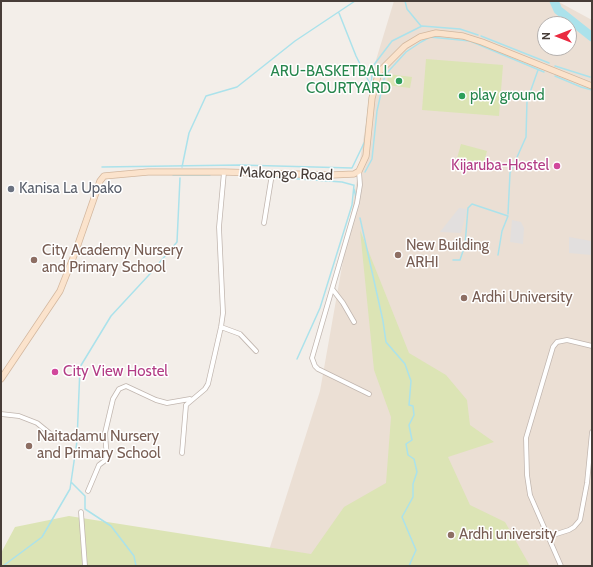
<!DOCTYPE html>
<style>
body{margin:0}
#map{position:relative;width:593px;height:567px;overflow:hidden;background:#f3eee9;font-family:Cabin,sans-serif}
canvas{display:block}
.frame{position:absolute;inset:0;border:2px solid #473d38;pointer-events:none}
.north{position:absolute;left:537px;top:16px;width:40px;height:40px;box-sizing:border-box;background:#fff;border:1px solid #b5b1af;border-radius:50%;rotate:270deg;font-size:11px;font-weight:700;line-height:16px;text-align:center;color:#473d38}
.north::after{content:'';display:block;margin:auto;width:14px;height:18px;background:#ea2a40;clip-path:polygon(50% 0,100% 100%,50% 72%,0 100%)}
</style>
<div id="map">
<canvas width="593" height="567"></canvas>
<div class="frame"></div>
<div class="north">N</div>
</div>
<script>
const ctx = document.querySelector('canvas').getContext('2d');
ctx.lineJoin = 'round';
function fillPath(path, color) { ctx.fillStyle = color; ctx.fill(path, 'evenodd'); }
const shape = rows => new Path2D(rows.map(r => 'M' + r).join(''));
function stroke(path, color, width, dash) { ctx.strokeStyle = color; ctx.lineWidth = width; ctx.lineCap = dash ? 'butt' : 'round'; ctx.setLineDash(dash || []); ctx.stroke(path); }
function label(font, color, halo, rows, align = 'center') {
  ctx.font = font + ' Cabin,sans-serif'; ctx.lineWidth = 3; ctx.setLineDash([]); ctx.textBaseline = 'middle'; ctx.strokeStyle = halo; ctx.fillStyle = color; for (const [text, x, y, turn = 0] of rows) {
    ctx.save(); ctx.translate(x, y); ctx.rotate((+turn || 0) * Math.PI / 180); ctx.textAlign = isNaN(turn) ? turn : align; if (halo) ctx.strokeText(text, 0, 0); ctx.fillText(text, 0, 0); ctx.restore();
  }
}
fillPath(shape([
 [394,1,557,1,592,20,592,566,264,566,320,391,353,204,376,60],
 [545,24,569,24,569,48,545,48]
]), '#ebdfd4');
fillPath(shape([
 [426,59,503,65,499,116,422,110],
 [388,74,412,77,410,88,387,85],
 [461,144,487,151,482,169,456,162],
 [360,230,409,353,446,375,467,400,470,425,494,442,448,457,470,505,505,522,530,566,1,566,1,553,15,527,69,516,311,554,344,507,386,483,391,417,374,370]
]), '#dce4b5');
fillPath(shape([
 [459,208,467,209,461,233,440,232],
 [512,220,521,222,524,228,523,244,510,242],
 [569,237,591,241,591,255,569,253]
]), '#e2dfde');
stroke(shape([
 [405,1,407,9,421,26],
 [339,13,356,56,370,84],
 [481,36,549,63],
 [555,66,590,77],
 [555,76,581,87,592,90],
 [102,167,239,165,352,168,365,141,373,66,392,41,422,26,460,29,478,35],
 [182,167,189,133,206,96,237,87,295,41,355,1],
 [365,172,372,159,377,111,385,75,406,52,421,42,430,37,470,41,544,72],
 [173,175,210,175],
 [243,175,342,182,353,185],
 [354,189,356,197],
 [508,214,510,173,526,137,527,101,538,70],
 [360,218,383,321,386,342,405,364,411,381,409,405,413,406,414,415,409,425,412,440,406,444,408,455,414,459,417,472,413,484,413,497,402,517,416,550,409,566],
 [453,260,460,260,465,245,468,208,472,204,508,216,502,231,498,255],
 [297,359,320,308,352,205,354,185],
 [71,482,85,496,85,509,111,526,134,556,136,566],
 [3,566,42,537,70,489,77,441,80,367,111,316,148,276,177,242,180,178]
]), '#abe2eb', 1.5);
stroke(shape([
 [554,1,558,10,592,37]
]), '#abe2eb', 9);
const street = shape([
 [359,171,360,185,357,203,312,358,315,366,318,369,369,394],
 [264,223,272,174],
 [333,290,343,303,354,322],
 [221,327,240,334,256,351],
 [1,414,19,416,37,423,53,436],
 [182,453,186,405,205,389,208,384,221,327,223,313,219,227,224,172],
 [88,491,99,465,107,459,105,433,113,399,119,389,126,386,156,400,167,403,190,399],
 [81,512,85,566],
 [547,537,569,530,574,527,580,520,587,483,592,432],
 [561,566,530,495,527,475,526,438,553,347,557,342,567,340,592,346]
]);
const secondary = shape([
 [1,379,60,291,75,253,100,181,104,176,148,172,224,172,332,175,354,174,359,171,366,156,372,98,379,72,405,46,420,37,436,33,463,36,482,42,592,86]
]);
stroke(street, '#c1b6af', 5.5);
stroke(secondary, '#d3b79e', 7);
stroke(street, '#fff', 4);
stroke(secondary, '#fbe3cc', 5.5);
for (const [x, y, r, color] of [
 [399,81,4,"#2e9e5b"],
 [462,96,4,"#2e9e5b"],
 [557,166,4,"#d1479c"],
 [11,189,4,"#6b7280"],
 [398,255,4,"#8d6e63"],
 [34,260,4,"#8d6e63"],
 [464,298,4,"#8d6e63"],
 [55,372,4,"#d1479c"],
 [29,446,4,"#8d6e63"],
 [451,535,4,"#8d6e63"]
]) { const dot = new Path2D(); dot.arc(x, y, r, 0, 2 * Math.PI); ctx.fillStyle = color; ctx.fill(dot); stroke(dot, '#fff', 1.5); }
label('15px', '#27864d', '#fff', [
 ["ARU-BASKETBALL",391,72],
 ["COURTYARD",391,89],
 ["play ground",470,96,"left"]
], 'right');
label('15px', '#b23c85', '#fff', [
 ["Kijaruba-Hostel",549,166],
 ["City View Hostel",63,372,"left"]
], 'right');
label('15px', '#473d38', '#fff', [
 ["Makongo Road",286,174,2]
]);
label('15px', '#5b616d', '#fff', [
 ["Kanisa La Upako",19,189]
], 'left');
label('15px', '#785e54', '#fff', [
 ["New Building",406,246],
 ["ARHI",406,263],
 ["City Academy Nursery",42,251],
 ["and Primary School",42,268],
 ["Ardhi University",472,298],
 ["Naitadamu Nursery",37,437],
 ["and Primary School",37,454],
 ["Ardhi university",459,535]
], 'left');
</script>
